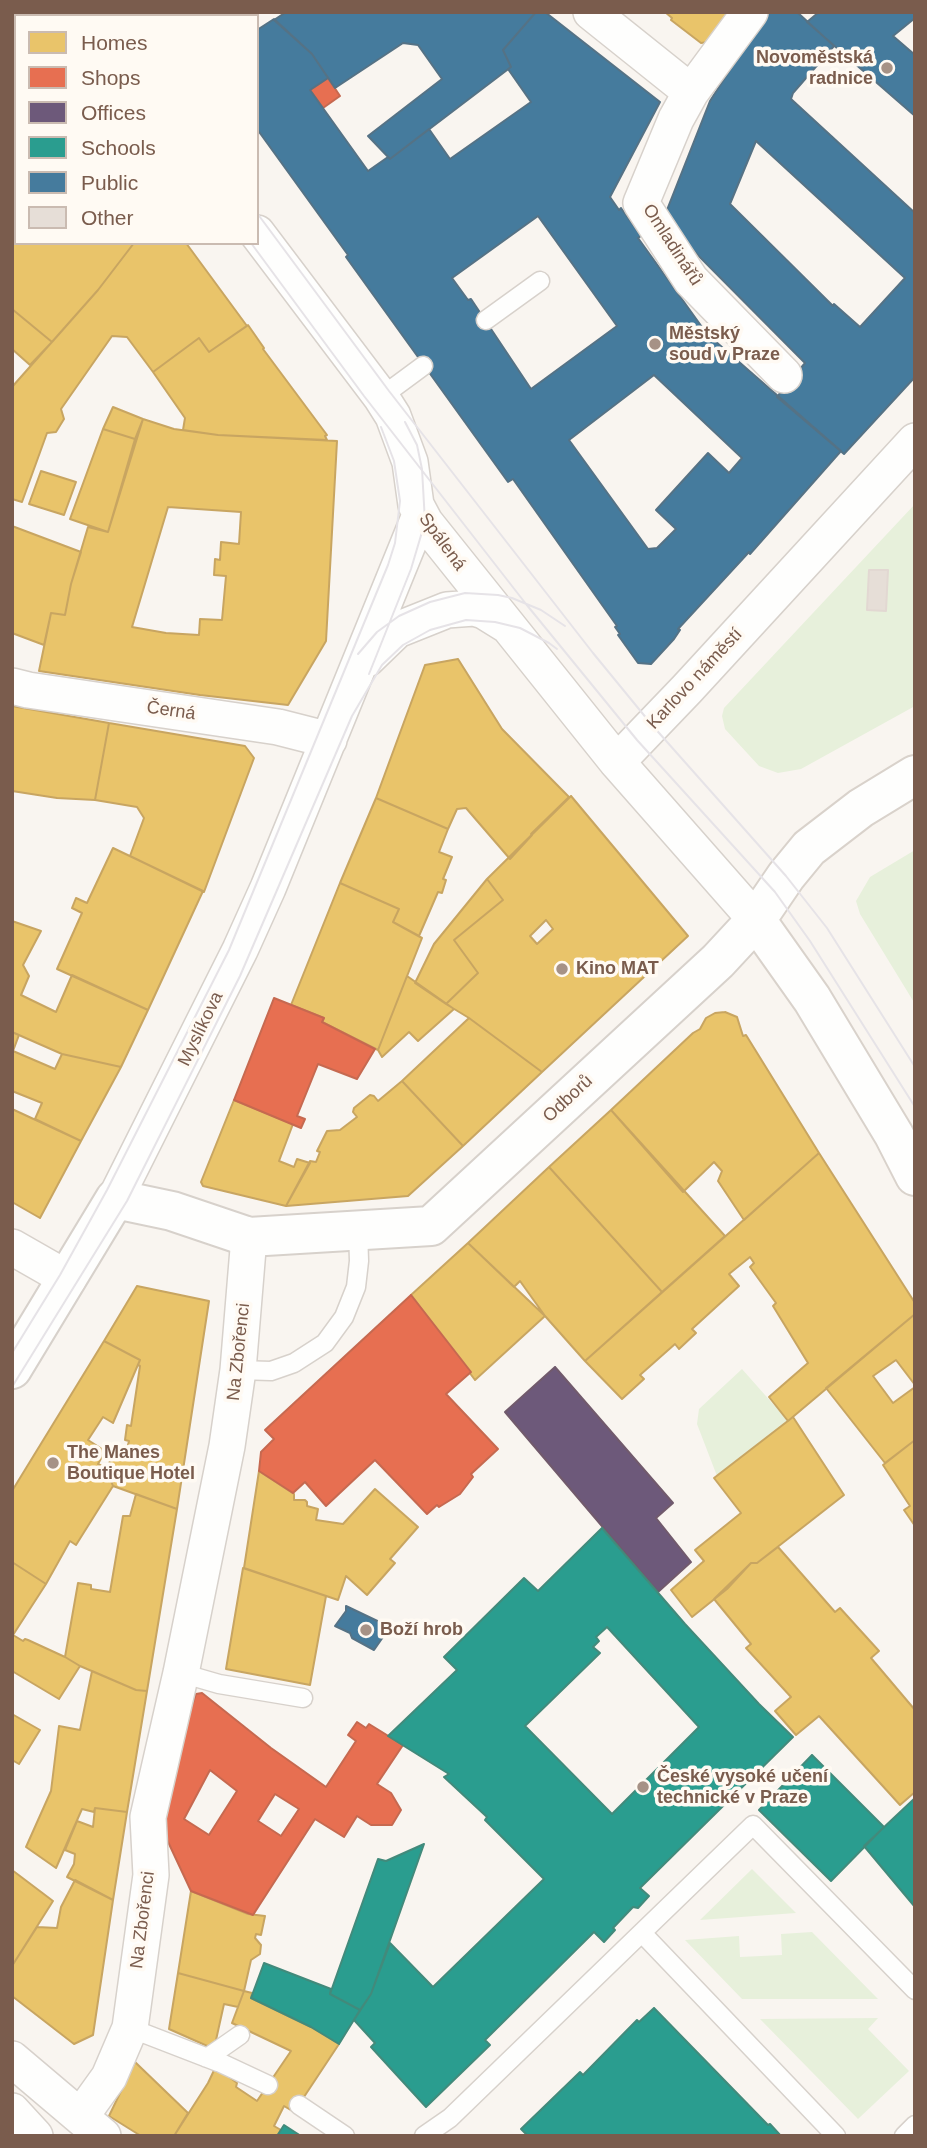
<!DOCTYPE html>
<meta charset="utf-8">
<style>
body{margin:0}
#map{position:relative;width:927px;height:2148px;overflow:hidden;background:#f9f5f0;font-family:Helvetica,sans-serif}
canvas{display:block}
.frame{position:absolute;inset:0;border:14px solid #7a5c4d;pointer-events:none}
.legend{position:absolute;left:14px;top:14px;width:245px;height:231px;box-sizing:border-box;background:#fffaf3;border:2px solid #cabbb1;margin:0;padding:9px 12px;list-style:none;font-size:21px;color:#7a5c4d}
.legend li{display:flex;align-items:center;gap:14px;height:35px}
.legend b{width:35px;border:2px solid #cabbb1}
</style>
<div id="map">
<canvas width="927" height="2148"></canvas>
<div class="frame"></div>
<ul class="legend">
<li><b style="height:19px;background:#e9c46a"></b>Homes</li>
<li><b style="height:19px;background:#e76f51"></b>Shops</li>
<li><b style="height:19px;background:#6d597a"></b>Offices</li>
<li><b style="height:19px;background:#2a9d8f"></b>Schools</li>
<li><b style="height:19px;background:#457b9d"></b>Public</li>
<li><b style="height:19px;background:#e6ded7"></b>Other</li>
</ul>
</div>
<script>
const ctx = document.querySelector('canvas').getContext('2d');
ctx.lineJoin = 'round';
function fillPath(path, color) { ctx.fillStyle = color; ctx.fill(path, 'evenodd'); }
const shape = rows => new Path2D(rows.map(r => 'M' + r).join(''));
function stroke(path, color, width, dash) { ctx.strokeStyle = color; ctx.lineWidth = width; ctx.lineCap = dash ? 'butt' : 'round'; ctx.setLineDash(dash || []); ctx.stroke(path); }
function label(font, color, halo, rows, align = 'center') {
  ctx.font = font + ' Helvetica,sans-serif'; ctx.lineWidth = 7; ctx.setLineDash([]); ctx.textBaseline = 'middle'; ctx.strokeStyle = halo; ctx.fillStyle = color; for (const [text, x, y, turn = 0] of rows) {
    ctx.save(); ctx.translate(x, y); ctx.rotate((+turn || 0) * Math.PI / 180); ctx.textAlign = isNaN(turn) ? turn : align; if (halo) ctx.strokeText(text, 0, 0); ctx.fillText(text, 0, 0); ctx.restore();
  }
}
fillPath(shape([
 [915,504,915,706,801,769,778,773,759,766,725,729,722,716,724,708],
 [869,570,888,571,886,611,867,610],
 [915,850,915,1004,860,914,856,901,870,877],
 [742,1369,788,1421,717,1476,697,1424,699,1409],
 [752,1869,796,1913,700,1920],
 [812,1932,878,1999,742,1999,685,1940,739,1936,740,1957,782,1955,781,1934],
 [878,2018,868,2029,909,2071,858,2119,760,2019]
]), '#e7f0db');
const homes = shape([
 [12,12,26,12,29,16,16,16,16,41,12,43,12,12],
 [665,12,730,12,708,42,701,43,671,20,672,18,665,12],
 [16,41,16,134,12,137,12,43,16,41],
 [16,134,16,152,12,147,12,137,16,134],
 [16,172,16,231,12,234,12,175,16,172],
 [16,231,16,243,134,243,98,290,52,342,12,309,12,234,16,231],
 [134,243,186,243,247,326,209,352,199,338,153,372,127,337,112,336,61,409,64,419,56,432,47,433,22,502,12,499,12,387,98,290,134,243],
 [12,309,52,342,30,365,12,349,12,309],
 [248,325,264,348,263,349,327,435,325,436,327,440,218,435,183,430,185,418,153,372,199,338,209,352,248,325],
 [113,407,143,419,135,439,103,429,113,407],
 [143,419,174,429,218,435,337,441,326,641,288,705,200,695,39,671,51,613,65,615,71,584,88,527,108,532,143,419],
 [168,507,241,512,239,544,221,542,220,560,215,559,214,575,226,576,222,620,200,619,199,635,166,633,132,627,168,507],
 [103,429,135,439,108,532,70,519,103,429],
 [41,471,76,482,64,515,29,504,41,471],
 [12,526,81,552,71,584,65,615,51,613,44,645,12,633,12,526],
 [458,659,502,729,569,797,531,834,532,835,510,859,466,808,457,809,448,829,376,798,425,665,458,659],
 [12,706,109,723,95,800,57,798,12,791,12,706],
 [109,723,245,746,254,758,204,892,130,856,144,818,137,807,95,800,109,723],
 [571,796,688,936,542,1072,469,1018,446,1004,478,973,454,940,503,900,487,879,571,796],
 [546,920,553,929,537,944,530,936,546,920],
 [376,798,448,829,439,852,452,857,443,879,446,880,442,893,438,892,419,936,393,922,399,909,340,883,376,798],
 [113,848,203,891,148,1010,57,969,82,913,72,908,76,898,87,903,113,848],
 [487,879,503,900,454,940,478,973,446,1004,415,983,434,944,487,879],
 [340,883,399,909,393,922,422,938,378,1050,322,1022,324,1018,291,1005,340,883],
 [12,921,41,931,23,965,29,976,21,995,56,1012,72,975,148,1010,121,1067,62,1054,12,1032,12,921],
 [407,976,454,1009,418,1041,409,1032,382,1057,378,1050,407,976],
 [725,1012,737,1017,743,1036,746,1035,819,1153,744,1220,718,1181,722,1171,714,1162,683,1192,611,1110,693,1033,700,1029,706,1018,715,1013,725,1012],
 [469,1018,542,1072,463,1146,402,1081,469,1018],
 [12,1032,19,1035,13,1051,55,1069,62,1054,121,1067,81,1141,35,1119,42,1103,12,1091,12,1032],
 [402,1081,463,1146,408,1196,286,1206,310,1161,316,1162,320,1152,317,1151,327,1131,340,1130,357,1117,353,1112,354,1108,370,1095,374,1096,378,1101,402,1081],
 [234,1100,293,1124,279,1161,294,1167,297,1159,310,1163,286,1206,203,1186,201,1182,234,1100],
 [12,1109,81,1141,40,1218,12,1202,12,1109],
 [611,1110,725,1236,662,1292,549,1167,611,1110],
 [819,1153,915,1303,915,1314,788,1421,769,1397,808,1363,773,1306,776,1303,750,1267,754,1263,750,1257,729,1274,739,1286,692,1329,696,1333,679,1349,675,1344,640,1375,644,1379,622,1399,585,1361,819,1153],
 [549,1167,662,1292,585,1361,545,1316,520,1281,514,1287,468,1243,549,1167],
 [468,1243,545,1316,475,1380,411,1295,468,1243],
 [137,1286,209,1301,177,1509,113,1486,106,1468,109,1467,111,1450,126,1453,129,1441,125,1440,127,1425,131,1426,140,1366,138,1365,140,1360,104,1341,137,1286],
 [915,1314,915,1385,896,1360,873,1376,893,1403,915,1387,915,1440,885,1463,826,1388,915,1314],
 [104,1341,140,1360,113,1423,103,1417,88,1440,102,1449,104,1453,98,1464,106,1468,113,1486,76,1545,70,1541,46,1584,12,1562,12,1491,104,1341],
 [793,1417,844,1495,757,1563,751,1563,727,1589,692,1617,671,1590,704,1561,695,1550,741,1513,714,1478,793,1417],
 [915,1440,915,1526,904,1510,910,1506,883,1465,915,1440],
 [259,1471,294,1494,294,1500,305,1500,307,1502,307,1506,318,1509,316,1520,343,1524,375,1489,418,1527,390,1559,395,1563,367,1595,346,1576,338,1600,244,1568,259,1471],
 [136,1494,177,1509,147,1691,136,1690,80,1666,65,1657,78,1583,91,1585,91,1589,110,1592,123,1516,130,1516,136,1494],
 [778,1547,835,1612,840,1608,879,1651,871,1658,915,1710,915,1792,900,1805,819,1716,796,1735,775,1711,791,1697,746,1648,751,1644,714,1599,751,1563,757,1563,778,1547],
 [12,1562,46,1584,13,1635,23,1641,25,1639,28,1640,65,1657,80,1666,59,1699,12,1671,12,1562],
 [243,1568,326,1596,310,1685,226,1669,243,1568],
 [92,1671,136,1690,147,1691,127,1812,95,1808,94,1812,82,1809,56,1868,26,1847,51,1791,59,1726,80,1730,92,1671],
 [12,1714,40,1730,19,1764,12,1760,12,1714],
 [95,1808,127,1812,113,1900,67,1877,74,1864,75,1854,65,1850,77,1821,93,1827,95,1808],
 [12,1870,53,1901,12,1966,12,1870],
 [75,1880,113,1900,93,2035,74,2044,12,1996,12,1966,37,1927,57,1928,61,1907,75,1880],
 [191,1891,248,1914,265,1916,261,1935,256,1934,255,1938,261,1945,260,1954,251,1960,244,1991,178,1973,191,1891],
 [178,1973,244,1991,238,2007,224,2004,214,2049,169,2029,178,1973],
 [244,1991,252,1993,251,1998,311,2027,339,2044,294,2112,284,2106,274,2126,281,2130,277,2136,174,2136,208,2083,218,2062,220,2070,237,2083,236,2087,257,2101,291,2051,232,2023,244,1991],
 [135,2062,188,2113,174,2136,141,2136,109,2116,135,2062]
]);
fillPath(homes, '#e9c46a');
stroke(homes, '#c8a561', 2);
const shops = shape([
 [328,78,340,96,323,108,310,90,328,78],
 [274,998,324,1018,322,1022,375,1049,357,1079,318,1064,297,1116,305,1119,301,1128,234,1100,274,998],
 [411,1295,471,1372,446,1394,498,1449,471,1474,473,1477,460,1494,439,1507,437,1505,427,1514,375,1460,326,1506,305,1482,293,1493,259,1471,261,1452,274,1439,265,1430,411,1295],
 [202,1693,271,1748,326,1787,356,1741,348,1735,357,1722,366,1728,369,1724,403,1745,377,1784,391,1793,401,1810,392,1825,371,1825,357,1816,344,1837,315,1819,253,1915,191,1891,155,1814,196,1694,202,1693],
 [210,1770,237,1791,209,1835,184,1819,210,1770],
 [275,1794,299,1809,281,1836,258,1821,275,1794]
]);
fillPath(shops, '#e76f51');
stroke(shops, '#c66950', 2);
const offices = shape([
 [555,1367,673,1503,656,1518,691,1562,658,1592,505,1412,555,1367]
]);
fillPath(offices, '#6d597a');
stroke(offices, '#715a6c', 2);
const schools = shape([
 [602,1528,685,1624,759,1704,793,1737,640,1888,649,1896,638,1908,633,1907,613,1928,615,1930,604,1942,594,1932,485,2040,490,2045,426,2107,371,2047,375,2043,354,2020,371,1994,390,1943,433,1987,544,1879,485,1820,487,1817,444,1777,449,1774,388,1736,457,1670,444,1657,524,1578,538,1591,602,1528],
 [607,1627,699,1727,612,1814,525,1726,600,1653,593,1647,599,1641,596,1637,607,1627],
 [812,1755,884,1827,831,1881,759,1810,812,1755],
 [915,1798,915,1907,864,1846,915,1798],
 [424,1844,371,1994,360,2010,330,1994,378,1859,386,1861,424,1844],
 [264,1963,331,1989,330,1994,360,2010,339,2044,311,2027,251,1998,264,1963],
 [654,2008,768,2125,770,2124,781,2136,528,2136,521,2129,580,2072,583,2075,637,2020,639,2022,654,2008],
 [284,2125,301,2136,277,2136,284,2125]
]);
fillPath(schools, '#2a9d8f');
stroke(schools, '#428a7b', 2);
const public = shape([
 [286,12,536,12,503,50,511,67,390,159,368,136,442,79,418,45,403,43,335,88,312,54,274,20,286,12],
 [536,12,545,12,660,102,610,197,619,210,621,208,641,236,638,238,707,334,841,451,750,554,749,552,678,629,680,630,674,639,651,664,638,663,618,635,620,634,615,627,617,626,513,479,508,482,346,257,348,255,257,129,257,30,274,19,312,54,328,78,310,90,368,171,388,157,390,159,429,129,450,159,531,102,508,69,511,67,503,50,536,12],
 [538,216,617,326,531,389,471,299,468,300,452,278,538,216],
 [654,375,742,458,729,473,708,453,656,510,676,529,657,548,648,549,569,440,654,375],
 [767,12,797,12,834,46,793,93,791,99,915,213,915,377,844,454,777,397,805,363,663,220,710,101,767,12],
 [756,141,905,278,860,327,834,304,833,306,730,204,756,141],
 [819,12,915,12,915,18,893,36,915,55,915,116,807,22,819,12],
 [346,1606,390,1627,374,1650,352,1638,350,1633,335,1626,346,1611,346,1606]
]);
fillPath(public, '#457b9d');
stroke(public, '#557285', 2);
const building = shape([
 [869,570,888,570,886,611,867,610,869,570]
]);
fillPath(building, '#e6ded7');
stroke(building, '#e2d8d2', 2);
const service = shape([
 [486,320,540,281],
 [381,397,423,366],
 [238,1370,271,1371,294,1363,325,1343,344,1317,356,1287,359,1261,358,1229],
 [181,1673,219,1684,303,1698],
 [642,1933,836,2136],
 [130,2028,218,2062],
 [207,2058,240,2035],
 [221,2063,268,2085],
 [299,2105,345,2136],
 [424,2136,450,2118,753,1825,915,1990],
 [904,2136,915,2125]
]);
const minor = shape([
 [99,12,101,16],
 [591,12,691,92,750,12],
 [172,16,176,12],
 [691,92,676,119,641,203,691,280,784,375],
 [257,233,381,397,393,416,410,462,416,505,425,522,617,762,756,920],
 [367,659,397,630,447,610,474,608,484,611,505,624],
 [12,686,28,690,278,727,329,740],
 [617,762,687,689,915,441],
 [115,1199,240,950,268,888,420,515],
 [12,1247,68,1279],
 [12,2059,103,2136],
 [12,2111,35,2136],
 [81,2116,109,2077,130,2028,151,1875,148,1817,181,1673,227,1446,238,1370,249,1237]
]);
const tertiary = shape([
 [12,1369,115,1199,172,1211,249,1237,431,1226,718,961,756,920]
]);
const secondary = shape([
 [915,775,861,808,809,848,786,876,756,920,812,999,894,1135,915,1176]
]);
stroke(service, '#d7d1cb', 21);
stroke(minor, '#d7d1cb', 38);
stroke(tertiary, '#d7d1cb', 42);
stroke(secondary, '#d9d2cb', 42);
stroke(service, '#fefefd', 18);
stroke(minor, '#fefefd', 35);
stroke(tertiary, '#fefefd', 38);
stroke(secondary, '#fefefd', 38);
stroke(shape([
 [83,12,86,16],
 [114,12,116,16],
 [140,12,168,12],
 [179,16,181,12],
 [206,16,209,12],
 [257,213,389,391,593,653,652,725,786,876,827,928,915,1067],
 [251,243,364,396,526,604,637,740,775,892,810,941,915,1107],
 [358,654,377,632,399,616,430,602,465,593,498,595,512,598,541,610,565,626],
 [369,674,411,569,425,522,422,469,417,445,405,422],
 [12,1353,60,1275,107,1190,229,950,388,565,395,543,400,501,394,461,381,427],
 [12,1387,127,1201,240,976,352,716,382,665,403,645,430,630,466,620,495,622,520,628,549,643,557,649]
]), '#e6e3e7', 2);
for (const [x, y, r, color] of [
 [887,68,7,"#a69286"],
 [655,344,7,"#a69286"],
 [562,969,7,"#a69286"],
 [53,1463,7,"#a69286"],
 [366,1630,7,"#a69286"],
 [643,1787,7,"#a69286"]
]) { const dot = new Path2D(); dot.arc(x, y, r, 0, 2 * Math.PI); ctx.fillStyle = color; ctx.fill(dot); stroke(dot, '#fffaf3', 2.5); }
label('bold 18px', '#7a5c4d', '#fffaf3', [
 ["Novoměstská",873,58,"right"],
 ["radnice",873,79,"right"],
 ["Městský",669,334],
 ["soud v Praze",669,355],
 ["Kino MAT",576,969],
 ["The Manes",67,1453],
 ["Boutique Hotel",67,1474],
 ["Boží hrob",380,1630],
 ["České vysoké učení",657,1777],
 ["technické v Praze",657,1798]
], 'left');
label('18px', '#7a5c4d', '#fffaf3', [
 ["Omladinářů",672,245,57],
 ["Spálená",442,542,54],
 ["Karlovo náměstí",695,679,-47],
 ["Černá",171,711,8],
 ["Myslíkova",201,1029,-64],
 ["Odborů",568,1099,-43],
 ["Na Zbořenci",239,1352,-84],
 ["Na Zbořenci",143,1920,-83]
]);
</script>
